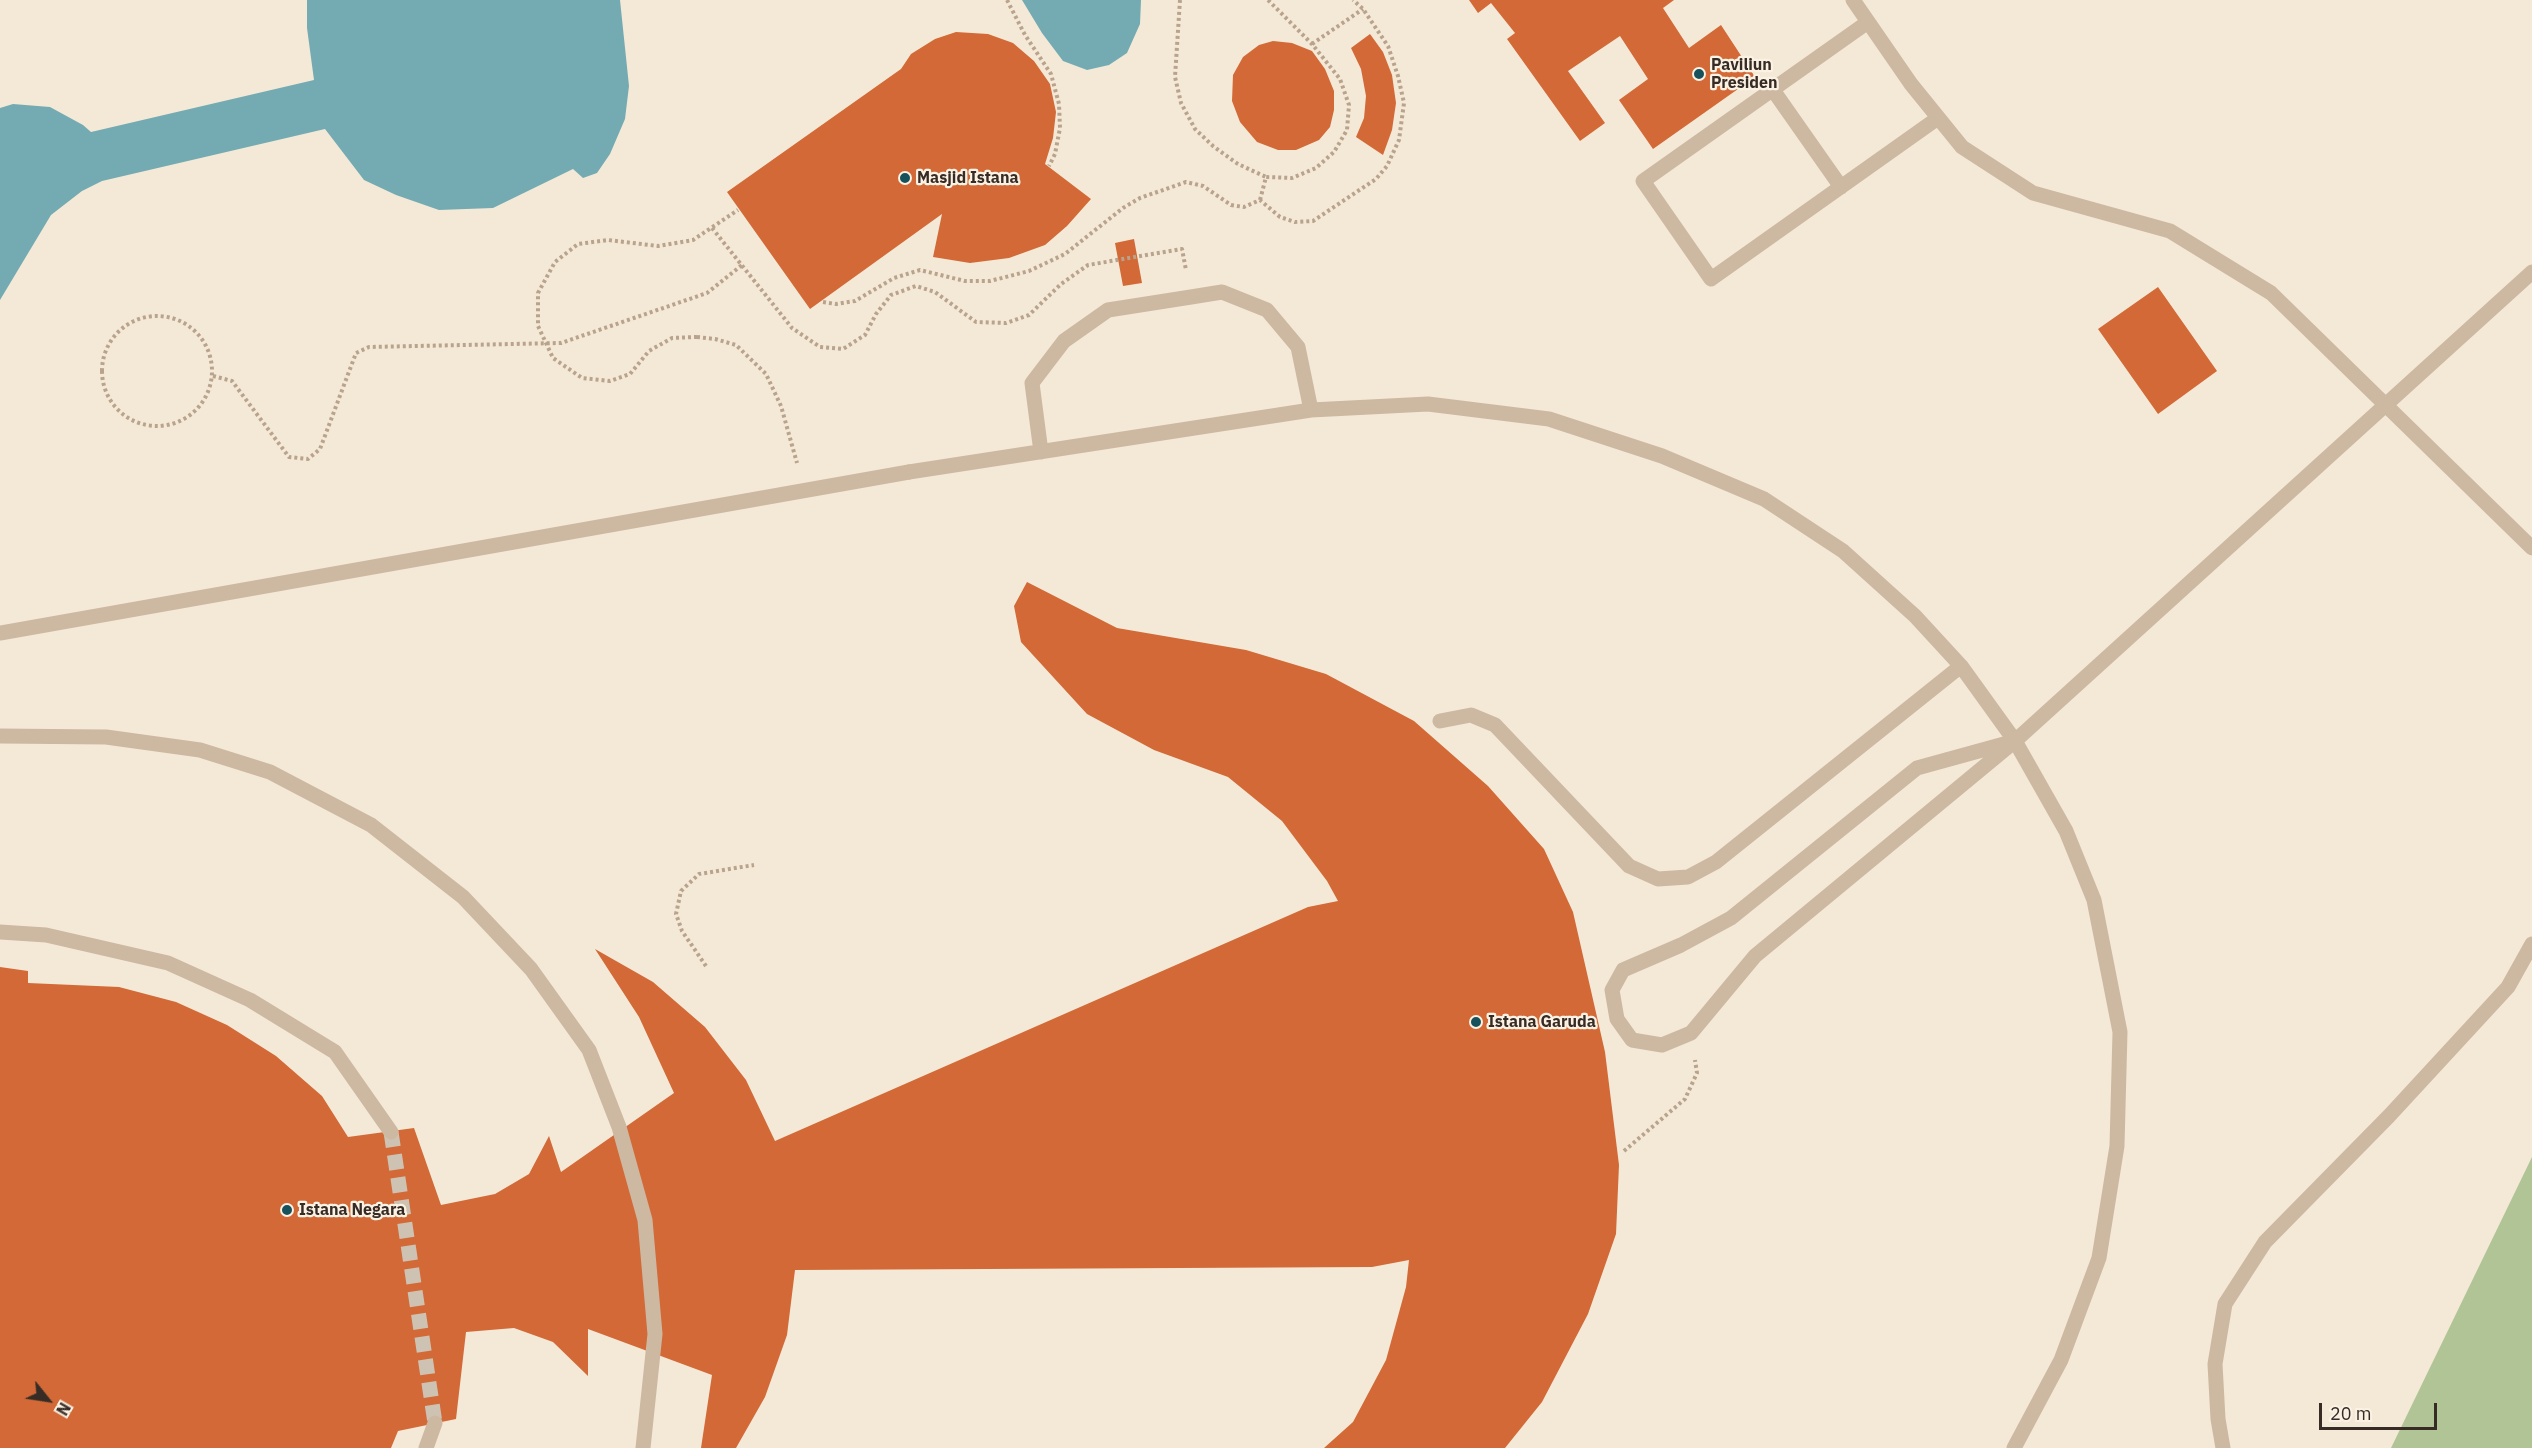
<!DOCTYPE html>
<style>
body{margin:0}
#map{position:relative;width:2532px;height:1448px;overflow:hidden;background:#f4e9d7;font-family:"IBM Plex Sans",sans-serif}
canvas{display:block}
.north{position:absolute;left:18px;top:1370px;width:60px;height:60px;-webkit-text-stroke:4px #fbf2e4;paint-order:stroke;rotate:120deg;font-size:16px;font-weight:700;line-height:24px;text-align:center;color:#372c25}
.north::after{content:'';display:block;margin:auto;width:21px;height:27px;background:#372c25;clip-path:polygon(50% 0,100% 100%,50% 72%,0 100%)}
.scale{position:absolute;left:2319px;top:1403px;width:118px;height:27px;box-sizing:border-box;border:3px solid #372c25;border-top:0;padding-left:8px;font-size:18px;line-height:21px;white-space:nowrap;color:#372c25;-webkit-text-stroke:4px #fbf2e4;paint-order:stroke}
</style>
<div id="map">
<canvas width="2532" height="1448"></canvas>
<div class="north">N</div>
<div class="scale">20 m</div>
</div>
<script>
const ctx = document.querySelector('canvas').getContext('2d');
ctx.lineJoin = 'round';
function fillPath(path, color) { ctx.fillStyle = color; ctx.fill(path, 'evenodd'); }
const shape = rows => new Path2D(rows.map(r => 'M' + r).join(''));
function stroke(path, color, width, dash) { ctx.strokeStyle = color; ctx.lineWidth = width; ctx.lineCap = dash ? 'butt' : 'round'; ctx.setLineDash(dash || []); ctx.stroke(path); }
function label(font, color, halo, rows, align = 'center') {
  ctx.font = font + ' "IBM Plex Sans",sans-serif'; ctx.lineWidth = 4.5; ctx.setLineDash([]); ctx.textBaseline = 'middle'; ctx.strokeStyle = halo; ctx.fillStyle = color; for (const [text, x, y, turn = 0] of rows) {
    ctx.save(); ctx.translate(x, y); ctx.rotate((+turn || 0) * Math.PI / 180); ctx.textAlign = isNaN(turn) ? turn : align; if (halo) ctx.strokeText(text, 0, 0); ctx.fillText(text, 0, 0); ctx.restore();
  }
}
fillPath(shape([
 [2532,1157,2532,1448,2391,1448]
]), '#b1c496');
fillPath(shape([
 [307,0,620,0,629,86,625,119,610,154,597,173,583,178,573,169,493,208,439,210,396,195,364,180,325,129,102,181,82,191,51,215,0,300,0,108,13,104,50,107,83,125,91,132,314,80,307,28],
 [1022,0,1141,0,1140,24,1127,53,1109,65,1087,70,1063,61,1042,33]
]), '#74abb3');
fillPath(shape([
 [1469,0,1674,0,1663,8,1689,48,1721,25,1755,77,1653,149,1619,100,1648,79,1620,36,1568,71,1605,123,1580,141,1507,39,1515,33,1491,3,1478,13],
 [956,32,988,34,1013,43,1034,61,1050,84,1056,112,1053,138,1045,164,1091,199,1067,226,1045,245,1009,258,970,263,933,257,942,214,810,309,727,192,901,69,911,54,935,39],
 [1370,34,1383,52,1392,75,1396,103,1392,130,1383,155,1356,137,1364,118,1366,96,1361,69,1351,48],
 [1273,41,1292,43,1312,51,1325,69,1334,91,1334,110,1330,127,1319,140,1296,150,1278,150,1257,142,1240,122,1232,101,1233,75,1243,57,1259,45],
 [1134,239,1142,283,1123,286,1115,243],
 [2158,287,2217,371,2158,414,2098,329],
 [1027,582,1117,628,1246,650,1326,674,1414,721,1488,786,1544,849,1573,912,1605,1052,1619,1165,1616,1234,1588,1314,1542,1402,1505,1448,1324,1448,1353,1422,1386,1360,1406,1287,1409,1260,1372,1267,795,1270,787,1335,765,1397,736,1448,701,1448,712,1375,588,1329,588,1376,553,1342,514,1328,466,1332,456,1419,398,1431,391,1448,0,1448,0,967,28,971,28,983,119,987,176,1002,227,1025,276,1056,322,1096,348,1137,414,1128,441,1205,495,1194,529,1174,549,1136,561,1172,674,1093,639,1017,595,949,653,982,705,1027,746,1080,775,1141,1308,907,1338,901,1327,881,1282,821,1228,777,1154,750,1087,714,1021,642,1014,606]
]), '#d26937');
stroke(shape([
 [391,1132,435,1423]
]), '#cec3b3', 15, [15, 8]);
stroke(shape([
 [1007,0,1025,35,1051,74,1059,104,1060,128,1055,154,1049,166],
 [1180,0,1175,77,1181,103,1195,129,1213,146,1238,164,1266,177],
 [1312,44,1363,9],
 [1260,200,1266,177,1292,178,1316,168,1334,152,1347,130,1349,105,1340,79,1312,44,1268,0],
 [712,228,792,328,820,347,843,349,865,335,876,314,891,295,916,286,935,292,976,322,1006,323,1029,315,1061,284,1088,265,1182,249,1186,270],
 [823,302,836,304,855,301,894,278,920,270,965,281,990,281,1029,271,1065,254,1123,208,1140,198,1186,182,1203,186,1231,205,1244,207,1260,200,1280,217,1295,222,1313,221,1376,179,1387,166,1399,140,1404,103,1398,76,1388,46,1363,9,1353,0],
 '102 371a55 55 0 1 1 110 0a55 55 0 1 1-110 0Z',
 [697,337,715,339,736,345,766,374,781,406,797,463],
 [213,376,232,381,289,457,308,459,320,449,356,353,369,347,561,343,707,293,742,265],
 [706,966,682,931,676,914,681,891,699,874,754,865],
 [1624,1151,1685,1099,1697,1073,1695,1060]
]), '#b9a38c', 4, [3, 3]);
stroke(shape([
 [1853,0,1911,84,1962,147,2033,193,2170,231,2271,293,2532,548],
 [1868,22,1643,181,1711,279,1938,118],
 [1773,90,1841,187],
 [1041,452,1032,383,1064,341,1108,310,1191,297,1222,292,1267,310,1298,347,1311,410],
 [909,472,1311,410,1428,404,1549,419,1662,456,1764,499,1843,551,1915,616,1961,666,2015,741,2066,831,2094,900,2120,1032,2117,1146,2099,1258,2061,1360,2014,1448],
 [1440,721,1471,715,1495,725,1629,866,1658,879,1688,877,1716,862,1961,666],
 [0,736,106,737,200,750,270,772,371,825,463,897,531,969,589,1050,619,1127,645,1220,655,1334,643,1448],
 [2015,741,1917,768,1731,918,1681,945,1623,970,1612,990,1617,1019,1632,1040,1662,1045,1691,1033,1755,956,2015,741,2532,272],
 [0,932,46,935,168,963,250,1000,335,1052,391,1132],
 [426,1448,435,1423],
 [2223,1448,2218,1419,2215,1364,2225,1304,2265,1242,2389,1116,2508,987,2532,944]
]), '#cdb9a2', 15);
stroke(shape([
 [697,337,672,338,649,351,630,374,610,381,582,378,553,358,538,326,538,293,555,262,578,244,608,240,658,246,693,240,738,210]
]), '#b9a38c', 4, [3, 3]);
stroke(shape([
 [0,633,909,472]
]), '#cdb9a2', 15);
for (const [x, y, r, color] of [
 [1699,74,6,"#17525c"],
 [905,178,6,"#17525c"],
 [1476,1022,6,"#17525c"],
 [287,1210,6,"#17525c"]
]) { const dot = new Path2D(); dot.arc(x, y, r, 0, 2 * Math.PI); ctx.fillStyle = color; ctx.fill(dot); stroke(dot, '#fbf2e4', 2); }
label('bold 16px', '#372c25', '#fbf2e4', [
 ["Paviliun",1711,65],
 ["Presiden",1711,83],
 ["Masjid Istana",917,178],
 ["Istana Garuda",1488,1022],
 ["Istana Negara",299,1210]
], 'left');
</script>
